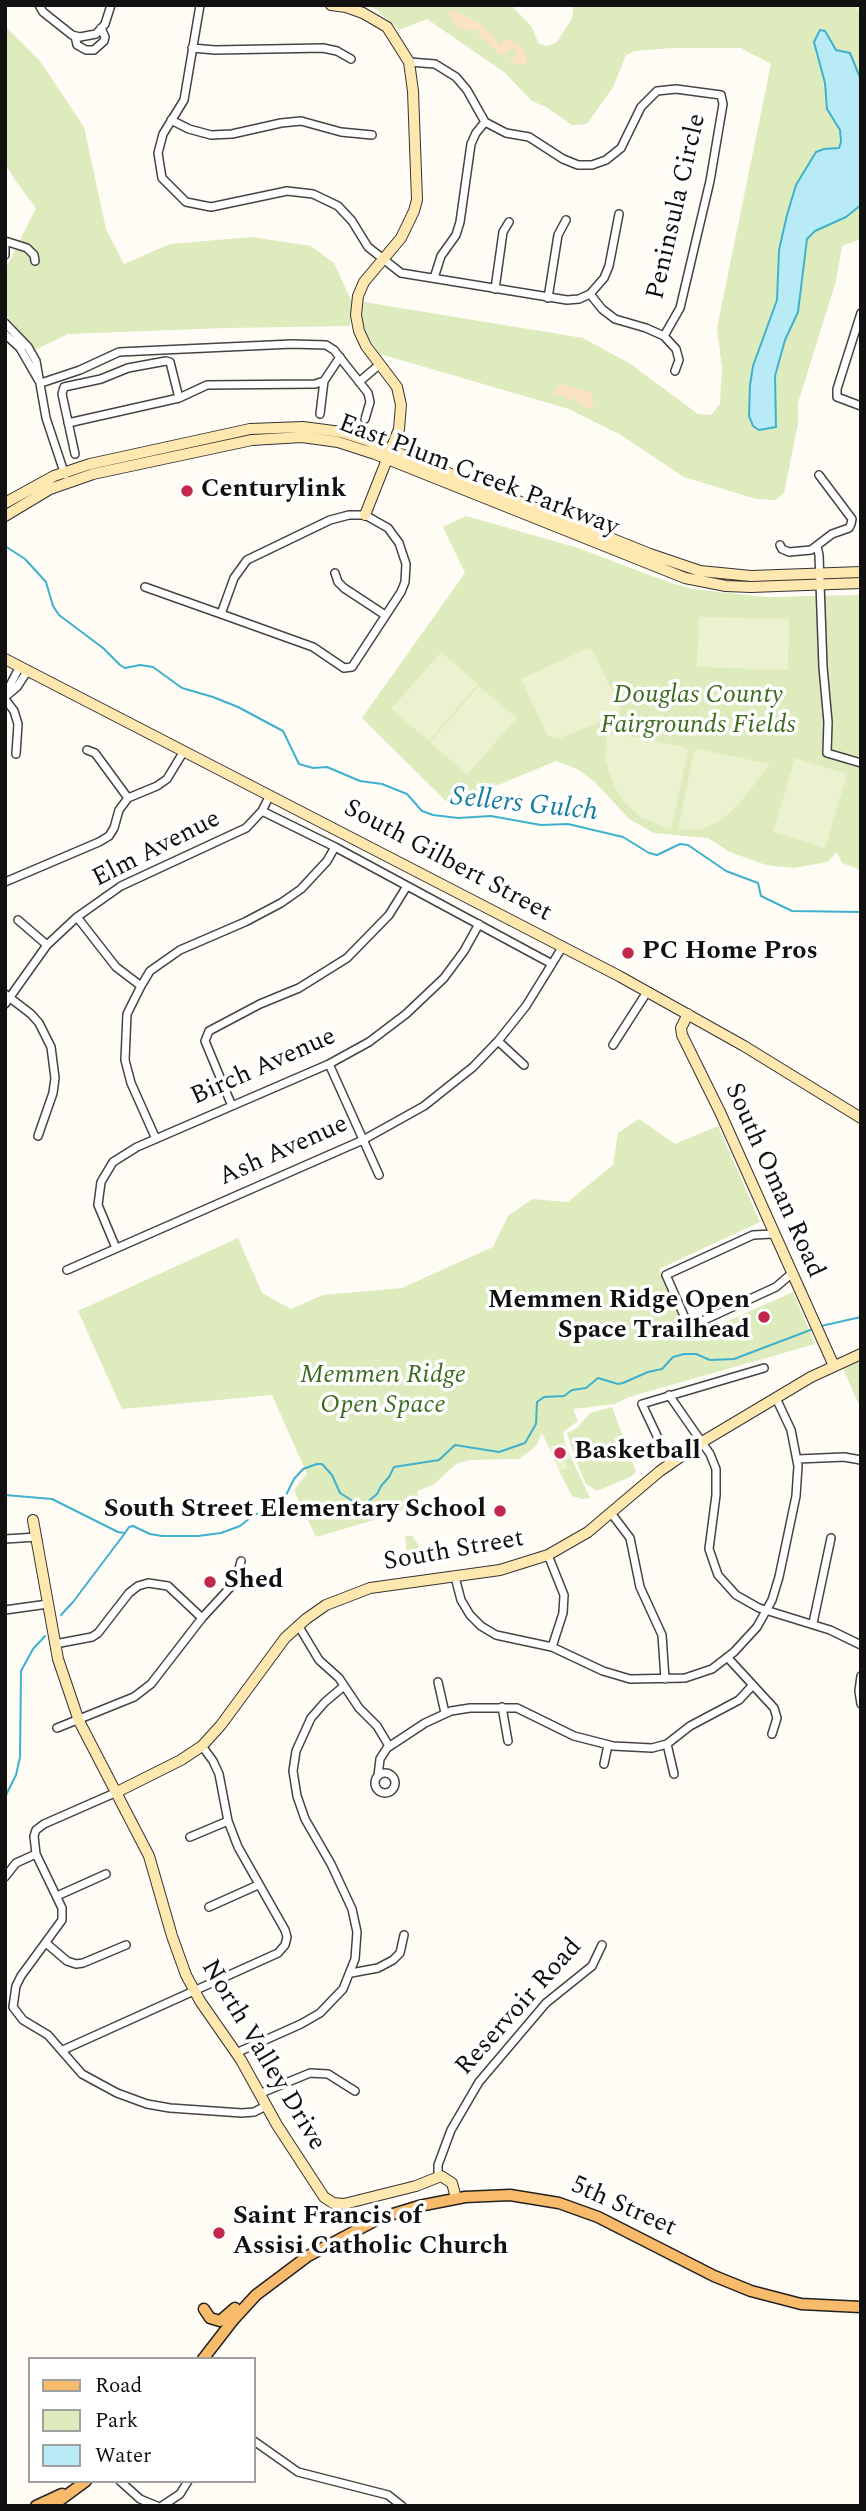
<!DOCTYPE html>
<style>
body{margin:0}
#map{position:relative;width:866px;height:2511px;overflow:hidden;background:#fffbf5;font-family:Spectral,serif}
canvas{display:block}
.frame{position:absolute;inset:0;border:7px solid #111;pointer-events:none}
.legend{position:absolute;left:28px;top:2357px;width:228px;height:126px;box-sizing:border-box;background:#fff;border:2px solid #a0a0a0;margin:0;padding:9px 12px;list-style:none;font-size:21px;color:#111}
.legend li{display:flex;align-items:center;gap:14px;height:35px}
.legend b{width:35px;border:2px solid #a0a0a0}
</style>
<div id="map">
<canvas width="866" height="2511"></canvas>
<div class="frame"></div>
<ul class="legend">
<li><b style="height:9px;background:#f8bb6b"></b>Road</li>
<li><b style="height:19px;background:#ddebbd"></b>Park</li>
<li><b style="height:19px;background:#b9ebf7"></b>Water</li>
</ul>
</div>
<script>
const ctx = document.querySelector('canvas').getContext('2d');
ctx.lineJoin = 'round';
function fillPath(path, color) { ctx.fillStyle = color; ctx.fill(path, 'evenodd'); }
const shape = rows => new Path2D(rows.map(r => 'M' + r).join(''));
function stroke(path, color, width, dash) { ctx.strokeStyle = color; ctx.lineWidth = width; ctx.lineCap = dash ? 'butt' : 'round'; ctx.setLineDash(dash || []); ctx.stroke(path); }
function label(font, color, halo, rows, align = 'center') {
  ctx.font = font + ' Spectral,serif'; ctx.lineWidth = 7; ctx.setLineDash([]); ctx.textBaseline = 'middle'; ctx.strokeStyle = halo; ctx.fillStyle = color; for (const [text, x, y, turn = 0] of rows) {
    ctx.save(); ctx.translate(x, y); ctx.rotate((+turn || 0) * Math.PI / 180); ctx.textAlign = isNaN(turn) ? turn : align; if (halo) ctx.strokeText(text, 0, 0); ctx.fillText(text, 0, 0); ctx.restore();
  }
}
fillPath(shape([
 [366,5,511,5,531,26,539,44,547,46,556,43,572,19,574,5,855,5,860,12,861,18,861,239,842,246,836,281,798,403,798,423,784,493,775,500,756,499,684,477,621,435,569,409,380,354,369,338,363,324,362,316,364,302,583,338,629,363,698,414,711,415,720,404,722,368,717,328,771,64,741,48,672,48,635,51,626,55,613,87,587,124,572,125,548,108,532,101,504,72,427,19,399,30,377,10],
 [5,26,40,61,84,127,106,229,124,264,170,244,252,237,311,246,334,263,351,300,350,326,226,328,68,334,35,350,5,314,5,270,36,208,15,180,5,163],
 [466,516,578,548,668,582,693,589,766,597,861,595,861,870,842,863,837,852,827,862,794,868,766,865,730,852,708,838,654,833,629,819,596,783,579,770,556,761,450,805,362,718,465,573,443,527],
 [639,1119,675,1144,718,1126,760,1222,659,1269,688,1336,694,1336,793,1292,815,1344,629,1397,615,1404,573,1409,578,1421,563,1432,565,1442,549,1448,542,1433,536,1446,519,1459,469,1460,456,1464,433,1485,417,1491,419,1499,395,1514,316,1537,294,1490,307,1474,272,1395,122,1409,78,1311,238,1238,262,1293,291,1309,323,1295,402,1288,493,1247,508,1216,532,1199,568,1202,613,1165,618,1133],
 [861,1360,861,1401,858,1403,843,1368],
 [612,1407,636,1472,630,1477,597,1491,586,1484,576,1461,567,1433,577,1428,590,1413],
 [571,1457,590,1498,582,1499,572,1496,559,1471,567,1468,564,1460],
 [405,1536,412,1536,418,1544,419,1560,408,1561]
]), '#ddebbd');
fillPath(shape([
 [454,10,483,25,502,47,503,40,506,38,520,46,527,57,526,64,517,64,510,61,510,57,518,55,515,50,510,49,505,54,499,55,487,41,477,36,480,30,465,30,457,27,449,15,450,11],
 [562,384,590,392,593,398,593,409,580,405,575,398,568,401,564,396,556,395,555,388]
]), '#fbe3c1');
fillPath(shape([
 [699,617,789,619,788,670,697,667],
 [588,648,593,651,621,710,617,715,558,739,547,735,521,679],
 [441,652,478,684,429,741,391,709],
 [479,686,517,718,467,775,430,742],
 [607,732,685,747,688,751,671,830,640,817,622,800,613,783,605,759],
 [698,749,770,764,740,803,722,820,702,829,678,830,694,751],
 [795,758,847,774,825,848,773,832],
 [565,1442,571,1457,564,1461,567,1468,559,1471,549,1448]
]), '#ecf2cf');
const water = shape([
 [820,30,825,31,836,50,850,53,861,80,861,205,846,217,815,231,807,239,798,312,785,340,775,376,776,427,759,430,753,426,749,416,750,385,753,366,777,300,779,250,787,215,796,185,816,152,824,149,839,148,841,142,840,130,827,109,825,83,814,42,820,30]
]);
fillPath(water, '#b9ebf7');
stroke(water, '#3fb1ce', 2);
stroke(shape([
 [5,546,25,559,46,582,53,606,59,615,103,648,120,665,125,668,140,665,153,667,182,688,213,697,238,707,283,731,299,764,313,768,327,767,360,781,382,784,407,794,422,811,433,815,458,818,491,816,541,825,568,824,623,837,649,853,657,855,680,844,688,845,726,871,758,883,761,896,792,911,861,912],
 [821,1326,861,1317],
 [5,1495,52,1499,118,1532,125,1533,129,1527,133,1526,150,1534,162,1536,198,1536,221,1533,240,1526,255,1514,265,1514,286,1495,294,1479,303,1469,317,1464,322,1464,332,1475,340,1493,356,1503,364,1505,377,1494,381,1486,389,1477,394,1467,439,1460,455,1445,499,1452,525,1443,536,1424,537,1402,544,1397,564,1396,572,1390,586,1388,598,1378,618,1384,623,1383,648,1372,662,1369,673,1357,684,1354,696,1354,710,1360,734,1359,813,1329],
 [61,1615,73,1602,125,1533],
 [5,1797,16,1775,20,1757,21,1671,33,1649,45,1636]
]), '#3fb1ce', 2);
const street = shape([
 [39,5,43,12,72,35,80,37,96,34,105,24,111,5],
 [200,5,184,100,163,134,158,153,162,178,186,202,211,207,287,191,313,194,338,206,352,221,368,247,401,273,567,300,579,299,590,294,604,278,609,266,619,214],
 [75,36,77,45,86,50,94,50,104,41,105,37,101,28],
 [192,48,215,50,323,48,337,51,351,59],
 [409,62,435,64,456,77,467,90,485,122,506,133,529,137,563,159,578,165,592,165,606,160,621,148,641,107,657,91,676,89,721,95,723,104,710,181,680,308,664,336],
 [171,120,189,129,211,135,232,134,281,123,301,121,341,132,372,135],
 [5,241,27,248,34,255,35,261],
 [5,246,5,255],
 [434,278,441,256,456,235,460,222,471,144,476,133,485,122],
 [495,289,503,232,509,222],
 [590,294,602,309,615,319,646,328,664,336,676,349,679,360,675,371],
 [548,298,558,235,566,220],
 [861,313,837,389,837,397,861,406],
 [5,323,28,347,36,361,46,418,65,475],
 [5,334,20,348,39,381],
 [359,382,380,364],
 [41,383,80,370,119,352,292,344,326,345,334,350,368,393,370,402,365,419],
 [320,414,324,381],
 [68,423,179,398,207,385,315,384,324,381,340,357],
 [75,454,62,394,64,387,101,379,128,368,166,361,170,362,179,398],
 [349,515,365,515,388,528,399,543,406,564,405,582,401,592,352,667,344,668,313,647,221,614,234,578,247,560,330,520,349,515],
 [780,545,782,549,789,552,811,550,832,534,849,528,851,524,852,519,819,475],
 [817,546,819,555,823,667,828,722,827,753,861,763],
 [335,573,338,582,344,588,385,615],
 [145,587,221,614],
 [5,695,20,666],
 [5,697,17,687,28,670],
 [5,699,14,711,18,724,16,754],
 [87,750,95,753,128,798],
 [262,811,335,847,552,964],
 [5,882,99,842,109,836,114,828,119,810,128,798,157,786,167,779,184,751],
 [77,917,116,967,141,986],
 [18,920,47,945],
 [5,994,31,1014,39,1023,51,1047,55,1078,53,1093,38,1136],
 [5,1004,47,945,77,917,121,886,246,828,262,811,270,795],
 [498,1041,524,1065],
 [613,1045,647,992],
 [329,1064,379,1175],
 [232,1106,205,1041,209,1031,260,1004,299,988,347,958,389,915,407,886],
 [156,1139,131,1083,125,1060,127,1014,141,986,150,971,180,950,245,922,281,903,301,889,327,861,335,847],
 [773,1234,753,1235,666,1275,689,1327,776,1287,791,1274],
 [116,1248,98,1205,101,1182,113,1162,137,1147,329,1064,369,1042,406,1014,444,978,464,951,479,924],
 [67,1270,363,1140,424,1106,473,1067,498,1041,526,1006,563,946],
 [669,1395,710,1454,716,1469,716,1495,709,1549,718,1575,736,1595,759,1608,830,1630,861,1645],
 [658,1438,642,1404,764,1368],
 [798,1459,844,1457,861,1460],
 [611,1513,630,1538,640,1587,662,1635,665,1679],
 [5,1539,37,1537],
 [548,1555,564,1595,563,1613,552,1647],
 [455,1577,461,1600,470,1615,481,1626,496,1635,552,1647,603,1671,630,1679,685,1678,712,1669,734,1652,757,1627,772,1600,779,1577,796,1496,798,1466,791,1430,776,1398],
 [5,1610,48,1604],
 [813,1623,831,1538],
 [298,1625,319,1660,339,1678,359,1708,377,1726,389,1746],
 [55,1644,92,1637,98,1633,129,1593,138,1586,148,1583,168,1586,202,1618],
 [728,1658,774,1708,777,1718,772,1734],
 [861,1676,859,1691,861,1704],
 [438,1682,445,1713],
 [502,1707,508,1741],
 [57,1728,134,1697,151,1684,202,1618,236,1581,241,1561],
 [667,1744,674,1774],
 [604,1764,608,1745],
 '375 1783a10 10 0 1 1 20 0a10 10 0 1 1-20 0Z',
 [378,1776,380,1759,387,1748,425,1723,451,1711,470,1708,517,1708,574,1736,613,1746,652,1748,667,1744,690,1726,739,1700,752,1686],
 [117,1792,44,1824,36,1830,34,1836,36,1854,62,1908,62,1920,21,1976,16,1986,13,2007,23,2020,48,2035,82,2074,117,2093,147,2104,170,2108,242,2113,254,2112,266,2106],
 [190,1837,228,1821],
 [5,1877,16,1863,36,1854],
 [57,1896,106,1874],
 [209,1907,258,1885],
 [46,1943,67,1961,76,1964,83,1963,126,1945],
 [351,1973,378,1968,393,1960,400,1953,404,1935],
 [63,2050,278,1953,285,1945,287,1937,285,1930,238,1847,228,1821,219,1774,213,1761,202,1746],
 [236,2053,301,2024,320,2013,343,1989,355,1959,357,1932,352,1909,331,1864,305,1819,297,1796,293,1771,296,1751,311,1718,325,1702,344,1686],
 [259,2094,310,2073,328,2074,355,2091],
 [438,2177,438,2165,451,2130,479,2082,546,2003,592,1966,602,1945],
 [254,2441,298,2472,388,2495,402,2506],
 [120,2481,140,2499,157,2506],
 [162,2506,180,2494,188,2481]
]);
const secondary = shape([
 [331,5,346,7,363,13,387,27,409,62,413,91,417,200,414,211,401,238,364,282,358,296,356,315,359,331,366,346,397,387,401,405,399,429,365,515],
 [5,503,54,476,90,464,250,429,303,427,341,432,366,440,650,554,700,571,751,576,861,572],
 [5,516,50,489,93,474,252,440,302,437,338,442,375,454,685,578,726,586,751,587,861,583],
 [5,659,619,976,744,1046,861,1118],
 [688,1014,681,1028,682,1035,720,1112,834,1366],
 [33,1520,58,1659,79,1721,149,1856,172,1936,186,1975,200,2001,241,2060,277,2125,324,2197,333,2203,344,2204,416,2186,441,2176,452,2183,456,2198],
 [117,1792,181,1760,202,1746,221,1725,285,1638,306,1619,326,1605,370,1588,500,1570,548,1555,588,1532,660,1471,702,1442,811,1377,861,1354]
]);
const primary = shape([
 [204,2309,210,2318,220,2321,235,2308],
 [203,2359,234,2319,256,2295,308,2256,380,2218,419,2206,465,2197,510,2195,559,2203,598,2217,714,2276,751,2291,801,2304,861,2307],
 [36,2506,62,2494],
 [52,2506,86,2481]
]);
stroke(street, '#444', 10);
stroke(secondary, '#333', 12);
stroke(primary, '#222', 13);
stroke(street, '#fff', 7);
stroke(secondary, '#ffe7b0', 10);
stroke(primary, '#f8bb6b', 10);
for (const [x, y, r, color] of [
 [187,491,7,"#c3274c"],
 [628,953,7,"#c3274c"],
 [764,1317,7,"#c3274c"],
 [560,1453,7,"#c3274c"],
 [500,1511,7,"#c3274c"],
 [210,1582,7,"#c3274c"],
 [219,2233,7,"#c3274c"]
]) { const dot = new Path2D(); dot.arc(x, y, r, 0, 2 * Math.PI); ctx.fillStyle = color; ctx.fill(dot); stroke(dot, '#fff', 2.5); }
label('26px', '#111', '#fff', [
 ["Peninsula Circle",678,207,-77],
 ["East Plum Creek Parkway",478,477,21],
 ["Elm Avenue",157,850,-27],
 ["South Gilbert Street",447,862,28],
 ["Birch Avenue",264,1068,-24],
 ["Ash Avenue",284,1152,-24],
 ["South Oman Road",773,1181,66],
 ["South Street",454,1552,-10],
 ["Reservoir Road",520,2008,-48],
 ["North Valley Drive",262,2056,59],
 ["5th Street",623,2208,24]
]);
label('bold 26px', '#111', '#fff', [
 ["Centurylink",201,491],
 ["PC Home Pros",642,953],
 ["Memmen Ridge Open",750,1302,"right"],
 ["Space Trailhead",750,1332,"right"],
 ["Basketball",574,1453],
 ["South Street Elementary School",486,1511,"right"],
 ["Shed",224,1582],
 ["Saint Francis of",233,2218],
 ["Assisi Catholic Church",233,2248]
], 'left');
label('italic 26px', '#3d6b1f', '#fff', [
 ["Douglas County",698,697],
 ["Fairgrounds Fields",698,727],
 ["Memmen Ridge",383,1377],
 ["Open Space",383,1407]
]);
label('italic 28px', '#177c9e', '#fff', [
 ["Sellers Gulch",524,806,6]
]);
</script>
